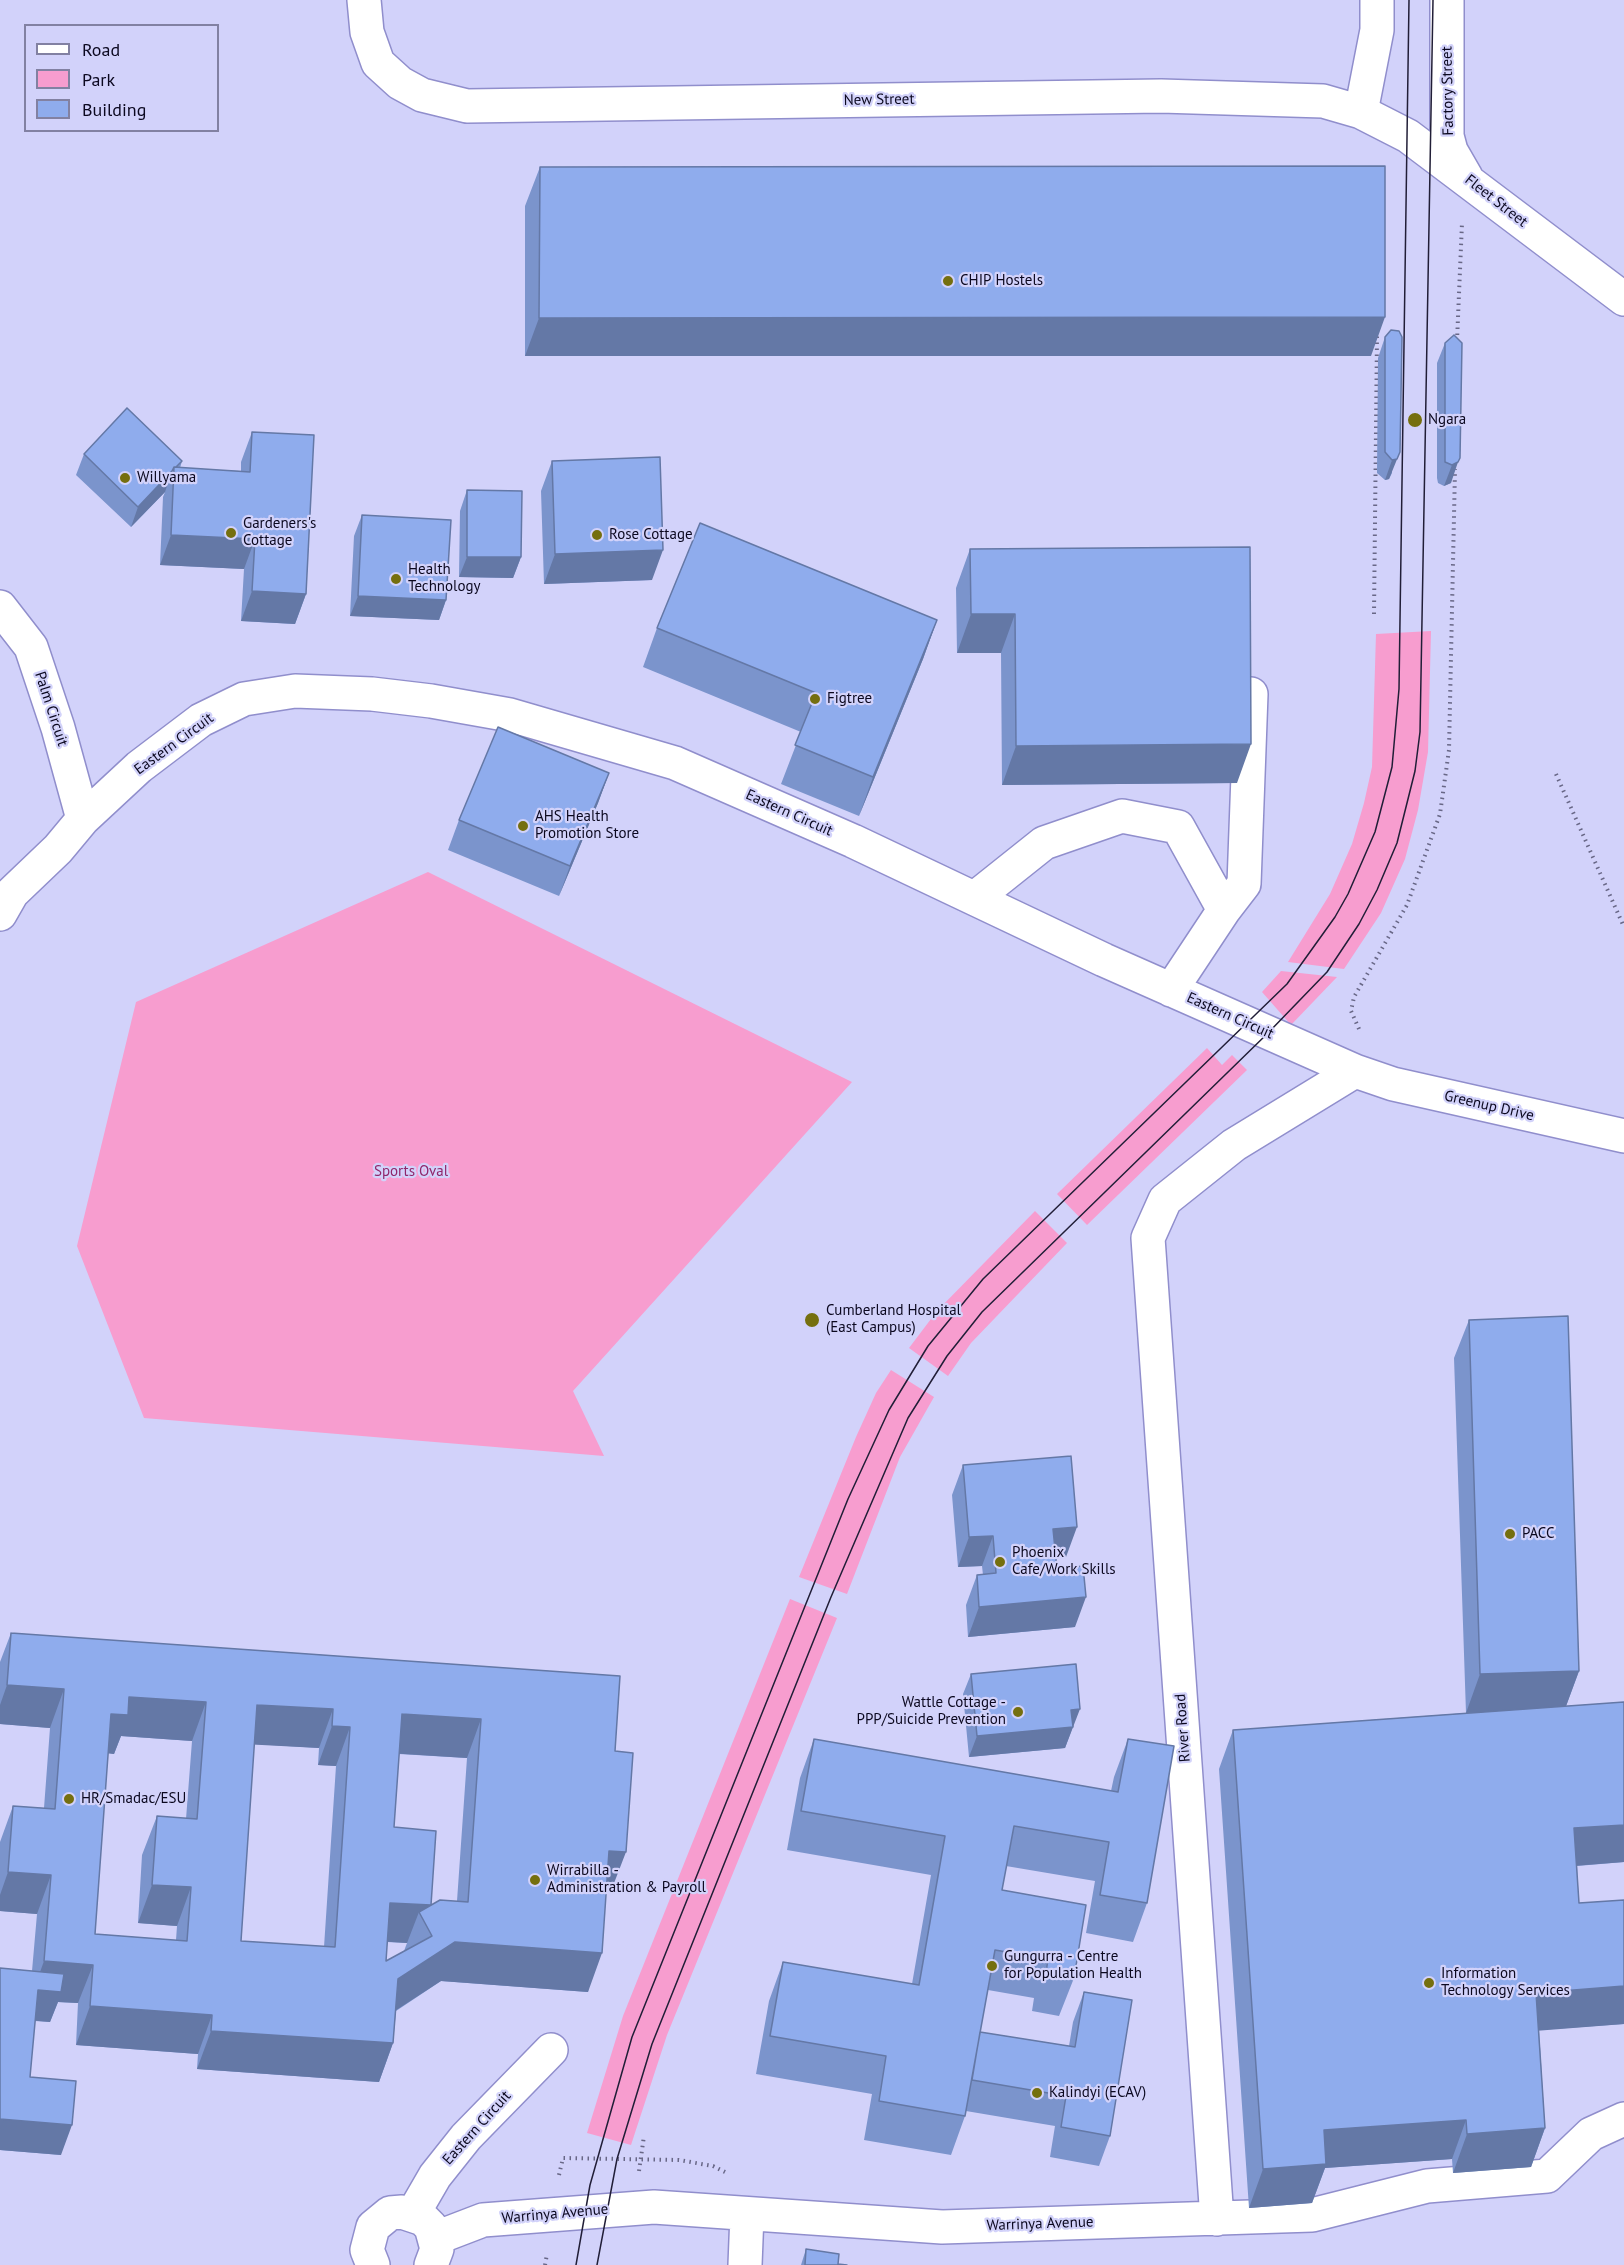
<!DOCTYPE html>
<style>
body{margin:0}
#map{position:relative;width:1624px;height:2265px;overflow:hidden;background:#d2d2fa;font-family:"PT Sans",sans-serif}
canvas{display:block}
.legend{position:absolute;left:24px;top:24px;width:195px;height:108px;box-sizing:border-box;background:#d2d2fa;border:2px solid #8281a2;margin:0;padding:8px 10px;list-style:none;font-size:18px;color:#0b081f}
.legend li{display:flex;align-items:center;gap:12px;height:30px}
.legend b{width:30px;border:2px solid #8281a2}
</style>
<div id="map">
<canvas width="1624" height="2265"></canvas>
<ul class="legend">
<li><b style="height:8px;background:#fff"></b>Road</li>
<li><b style="height:16px;background:#f79dcf"></b>Park</li>
<li><b style="height:16px;background:#8faced"></b>Building</li>
</ul>
</div>
<script>
const ctx = document.querySelector('canvas').getContext('2d');
ctx.lineJoin = 'round';
function fillPath(path, color) { ctx.fillStyle = color; ctx.fill(path, 'evenodd'); }
const shape = rows => new Path2D(rows.map(r => 'M' + r).join(''));
function stroke(path, color, width, dash) { ctx.strokeStyle = color; ctx.lineWidth = width; ctx.lineCap = dash ? 'butt' : 'round'; ctx.setLineDash(dash || []); ctx.stroke(path); }
function label(font, color, halo, rows, align = 'center') {
  ctx.font = font + ' "PT Sans",sans-serif'; ctx.lineWidth = 4.5; ctx.setLineDash([]); ctx.textBaseline = 'middle'; ctx.strokeStyle = halo; ctx.fillStyle = color; for (const [text, x, y, turn = 0] of rows) {
    ctx.save(); ctx.translate(x, y); ctx.rotate((+turn || 0) * Math.PI / 180); ctx.textAlign = isNaN(turn) ? turn : align; if (halo) ctx.strokeText(text, 0, 0); ctx.fillText(text, 0, 0); ctx.restore();
  }
}
fillPath(shape([
 [1431,631,1428,752,1418,810,1405,859,1381,913,1344,969,1288,962,1330,894,1352,844,1364,803,1372,767,1376,634],
 [428,872,852,1082,573,1391,604,1456,144,1418,77,1246,136,1002],
 [1281,971,1337,977,1291,1025,1262,992],
 [1207,1048,1222,1065,1232,1055,1247,1070,1087,1225,1057,1194],
 [1035,1211,1067,1243,971,1343,948,1376,909,1348,937,1311],
 [891,1370,934,1397,900,1457,847,1594,799,1577,856,1437,876,1393],
 [790,1599,837,1618,667,2035,631,2145,587,2133,623,2016]
]), '#f79dcf');
const minor = shape([
 [364,0,367,32,378,63,400,83,422,95,467,106,1161,96,1323,101,1361,112,1408,136,1624,299],
 [1447,0,1447,136,1451,151,1466,177],
 [1361,112,1377,30,1377,0],
 [0,607,31,647,58,728,83,819],
 [975,898,1044,843,1122,816,1178,827,1224,910,1171,990],
 [1224,910,1244,884,1251,694],
 [0,914,12,893,58,849,83,819,139,767,201,720,244,699,295,691,372,694,431,701,510,715,675,763,853,841,1104,960,1355,1071,1393,1084,1624,1136],
 [413,2214,435,2176,466,2137,551,2050],
 [1217,2219,1148,1238,1165,1200,1234,1145,1355,1071],
 [436,2238,483,2220,654,2207,942,2227,1312,2215,1427,2186,1547,2176,1591,2134,1624,2119],
 [373,2265,367,2250,373,2227,390,2213,402,2212,423,2219,431,2227,437,2249,431,2265],
 [745,2265,747,2214]
]);
stroke(minor, '#908ecc', 36);
stroke(shape([
 [1457,341,1462,223],
 [1374,614,1377,336],
 [1556,774,1624,927],
 [1359,1029,1351,1011,1354,997,1407,905,1440,814,1449,750,1455,469],
 [639,2171,644,2136],
 [559,2175,563,2158,679,2160,713,2166,725,2172],
 [545,2265,547,2254]
]), '#686786', 4, [1.5, 4.5]);
stroke(minor, '#fff', 33);
stroke(shape([
 [576,2265,590,2185,632,2037,848,1499,889,1410,928,1346,983,1279,1287,984,1335,917,1348,894,1375,832,1392,767,1399,689,1409,0],
 [597,2265,617,2159,652,2044,831,1597,908,1418,947,1356,982,1312,1268,1033,1327,972,1359,924,1377,890,1397,843,1415,771,1420,732,1433,0]
]), '#211e37', 1.5);
fillPath(shape([
 [540,167,1371,356,525,356,525,206],
 [1391,330,1392,473,1389,479,1385,480,1377,473,1378,358,1385,337],
 [1445,343,1462,343,1451,483,1444,486,1438,483,1437,478,1437,363],
 [252,432,306,594,295,624,241,621,244,569,160,565,163,497,165,492,131,527,76,475,84,454,182,461,180,468,241,471,241,462],
 [552,461,652,580,544,584,541,491],
 [467,490,521,557,513,578,459,577,460,511],
 [362,515,446,600,439,620,350,616,354,536],
 [970,549,1237,783,1002,785,1001,653,957,653,956,588],
 [937,620,923,659,859,816,781,784,801,732,643,667,657,628],
 [609,773,598,803,559,896,448,850,459,820],
 [1469,1320,1579,1671,1566,1706,1624,1702,1624,1862,1577,1866,1579,1903,1624,1900,1624,2024,1539,2030,1545,2128,1531,2167,1453,2173,1452,2159,1325,2168,1312,2203,1249,2208,1219,1769,1233,1730,1466,1713,1454,1358],
 [963,1465,1066,1557,1056,1558,1057,1569,1075,1627,968,1637,966,1605,977,1575,983,1575,982,1566,958,1567,952,1495],
 [11,1633,620,1676,615,1751,611,1891,606,1891,588,1992,441,1981,396,2011,393,2043,379,2082,197,2069,198,2054,76,2045,78,2003,58,2002,50,2022,35,2021,30,2077,61,2155,0,2150,0,1968,32,1971,37,1914,0,1911,0,1842,13,1806,44,1808,50,1728,0,1724,0,1662],
 [121,1736,192,1741,186,1819,157,1816,142,1855,138,1923,177,1926,176,1940,95,1934,108,1753,114,1754],
 [254,1744,319,1748,318,1765,336,1766,324,1947,241,1941],
 [399,1754,467,1758,457,1901,431,1905,394,1827],
 [387,1942,407,1943,404,1951,386,1961],
 [971,1674,1073,1729,1072,1729,1065,1748,969,1757,963,1694],
 [814,1739,1111,1791,1114,1777,1128,1739,1147,1903,1133,1942,1086,1933,1095,1881,1006,1866,1002,1890,1074,1978,1059,2016,1032,2011,1034,1998,988,1990,980,2032,1069,2046,1073,2022,1084,1992,1110,2136,1099,2166,1050,2157,1055,2126,966,2111,965,2116,951,2155,864,2140,872,2094,756,2074,769,2001,783,1962,912,1984,931,1875,787,1850,800,1778],
 [806,2249,838,2264,847,2265,801,2265]
]), '#7b94cc');
fillPath(shape([
 [1385,317,1371,356,525,356,539,318],
 [1400,452,1389,479,1385,480,1392,460],
 [1458,462,1451,483,1444,486,1452,465],
 [172,471,165,492,131,527,138,507],
 [171,535,255,539,244,569,160,565],
 [663,550,652,580,544,584,555,554],
 [467,557,521,557,513,578,459,577],
 [252,591,306,594,295,624,241,621],
 [358,596,446,600,439,620,350,616],
 [971,614,1015,614,1001,653,957,653],
 [937,620,923,659,859,816,873,777],
 [1251,744,1237,783,1002,785,1016,746],
 [609,773,598,803,559,896,570,866],
 [1077,1527,1066,1557,1043,1559,1053,1529],
 [993,1536,982,1566,958,1567,969,1537],
 [1086,1597,1075,1627,968,1637,979,1607],
 [1579,1671,1565,1709,1466,1713,1480,1674],
 [7,1685,64,1689,50,1728,0,1724,0,1705],
 [129,1697,206,1702,192,1741,121,1736,114,1754,97,1752,111,1714],
 [257,1705,333,1709,319,1748,243,1744],
 [1080,1709,1065,1748,969,1757,977,1736,1071,1710],
 [402,1714,481,1719,467,1758,388,1753],
 [332,1726,350,1727,336,1766,318,1765],
 [1624,1825,1624,1862,1560,1867,1574,1828],
 [609,1851,626,1852,611,1891,595,1890],
 [8,1872,51,1875,37,1914,0,1911,0,1895],
 [152,1885,191,1887,177,1926,138,1923],
 [390,1903,431,1905,419,1912,407,1943,376,1941],
 [455,1942,602,1953,588,1992,441,1981,384,2018,398,1979],
 [44,1961,93,1965,78,2003,58,2002,50,2022,27,2020,30,2000],
 [1624,1986,1624,2024,1522,2032,1536,1993],
 [90,2006,212,2015,198,2054,76,2045],
 [211,2031,393,2043,379,2082,197,2069],
 [0,2119,72,2125,61,2155,0,2150],
 [1466,2120,1452,2159,1325,2168,1312,2203,1249,2208,1263,2169,1324,2130],
 [1545,2128,1531,2167,1453,2173,1467,2134]
]), '#6478a6');
const building = shape([
 [1385,166,1385,317,539,318,540,167,1385,166],
 [1391,330,1399,331,1402,337,1400,452,1397,459,1392,460,1385,452,1385,337,1391,330],
 [1454,335,1462,343,1460,458,1458,462,1452,465,1445,462,1445,343,1454,335],
 [127,408,182,461,176,467,174,467,172,471,138,507,84,454,127,408],
 [252,432,314,435,306,594,252,591,255,539,171,535,174,467,250,472,252,432],
 [660,457,663,550,555,554,552,461,660,457],
 [467,490,522,491,521,557,467,557,467,490],
 [362,515,451,520,446,600,358,596,362,515],
 [700,523,937,620,873,777,795,745,816,693,657,628,700,523],
 [1250,547,1251,744,1016,746,1015,614,971,614,970,549,1250,547],
 [498,727,609,773,570,866,459,820,498,727],
 [1568,1316,1579,1671,1480,1674,1469,1320,1568,1316],
 [1071,1456,1077,1527,1053,1529,1057,1569,1083,1566,1086,1597,979,1607,977,1575,996,1573,993,1536,969,1537,963,1465,1071,1456],
 [11,1633,620,1676,615,1751,633,1753,626,1852,609,1851,602,1953,455,1942,398,1979,393,2043,211,2031,212,2015,90,2006,93,1965,44,1961,51,1875,8,1872,13,1806,55,1809,64,1689,7,1685,11,1633],
 [129,1697,206,1702,197,1819,157,1816,152,1885,191,1887,187,1941,95,1934,111,1714,128,1715,129,1697],
 [257,1705,333,1709,332,1726,350,1727,335,1947,241,1941,257,1705],
 [402,1714,481,1719,468,1902,440,1900,419,1912,432,1936,386,1961,390,1903,431,1905,436,1831,394,1827,402,1714],
 [1076,1664,1080,1709,1071,1710,1073,1727,977,1736,971,1674,1076,1664],
 [1624,1702,1624,1825,1574,1828,1579,1903,1624,1900,1624,1986,1536,1993,1545,2128,1467,2134,1466,2120,1324,2130,1326,2164,1263,2169,1233,1730,1624,1702],
 [814,1739,1118,1792,1128,1739,1174,1746,1147,1903,1100,1895,1109,1842,1014,1826,1002,1890,1086,1905,1074,1978,1046,1973,1048,1959,995,1950,965,2116,879,2101,886,2056,770,2036,783,1962,919,1985,945,1836,801,1811,814,1739],
 [0,1968,64,1974,61,1992,38,1990,30,2077,76,2081,72,2125,0,2119,0,1968],
 [1084,1992,1132,2000,1110,2136,1061,2127,1066,2096,972,2080,980,2032,1075,2047,1084,1992],
 [806,2249,839,2254,838,2264,847,2265,805,2265,806,2249]
]);
fillPath(building, '#8faced');
stroke(building, '#6478a6', 1.5);
for (const [x, y, r, color] of [
 [948,281,6,"#756f0f"],
 [1415,420,8,"#756f0f"],
 [125,478,6,"#756f0f"],
 [231,533,6,"#756f0f"],
 [597,535,6,"#756f0f"],
 [396,579,6,"#756f0f"],
 [815,699,6,"#756f0f"],
 [523,826,6,"#756f0f"],
 [812,1320,8,"#756f0f"],
 [1510,1534,6,"#756f0f"],
 [1000,1562,6,"#756f0f"],
 [1018,1712,6,"#756f0f"],
 [69,1799,6,"#756f0f"],
 [535,1880,6,"#756f0f"],
 [992,1966,6,"#756f0f"],
 [1429,1983,6,"#756f0f"],
 [1037,2093,6,"#756f0f"]
]) { const dot = new Path2D(); dot.arc(x, y, r, 0, 2 * Math.PI); ctx.fillStyle = color; ctx.fill(dot); stroke(dot, '#d2d2fa', 2); }
label('15px', '#0b081f', '#d2d2fa', [
 ["Factory Street",1448,91,-91],
 ["New Street",879,100,-1],
 ["Fleet Street",1496,201,38],
 ["Palm Circuit",51,709,72],
 ["Eastern Circuit",174,744,-36],
 ["Eastern Circuit",789,813,24],
 ["Eastern Circuit",1230,1016,24],
 ["Greenup Drive",1489,1106,13],
 ["River Road",1183,1728,-94],
 ["Eastern Circuit",477,2128,-48],
 ["Warrinya Avenue",555,2214,-5],
 ["Warrinya Avenue",1040,2224,-2]
]);
label('15px', '#0b081f', '#d2d2fa', [
 ["CHIP Hostels",960,281],
 ["Ngara",1428,420],
 ["Willyama",137,478],
 ["Gardeners's",243,524],
 ["Cottage",243,541],
 ["Rose Cottage",609,535],
 ["Health",408,570],
 ["Technology",408,587],
 ["Figtree",827,699],
 ["AHS Health",535,817],
 ["Promotion Store",535,834],
 ["Cumberland Hospital",826,1311],
 ["(East Campus)",826,1328],
 ["PACC",1522,1534],
 ["Phoenix",1012,1553],
 ["Cafe/Work Skills",1012,1570],
 ["Wattle Cottage -",1006,1703,"right"],
 ["PPP/Suicide Prevention",1006,1720,"right"],
 ["HR/Smadac/ESU",81,1799],
 ["Wirrabilla -",547,1871],
 ["Administration & Payroll",547,1888],
 ["Gungurra - Centre",1004,1957],
 ["for Population Health",1004,1974],
 ["Information",1441,1974],
 ["Technology Services",1441,1991],
 ["Kalindyi (ECAV)",1049,2093]
], 'left');
label('15px', '#90266b', '#d2d2fa', [
 ["Sports Oval",411,1172]
]);
</script>
